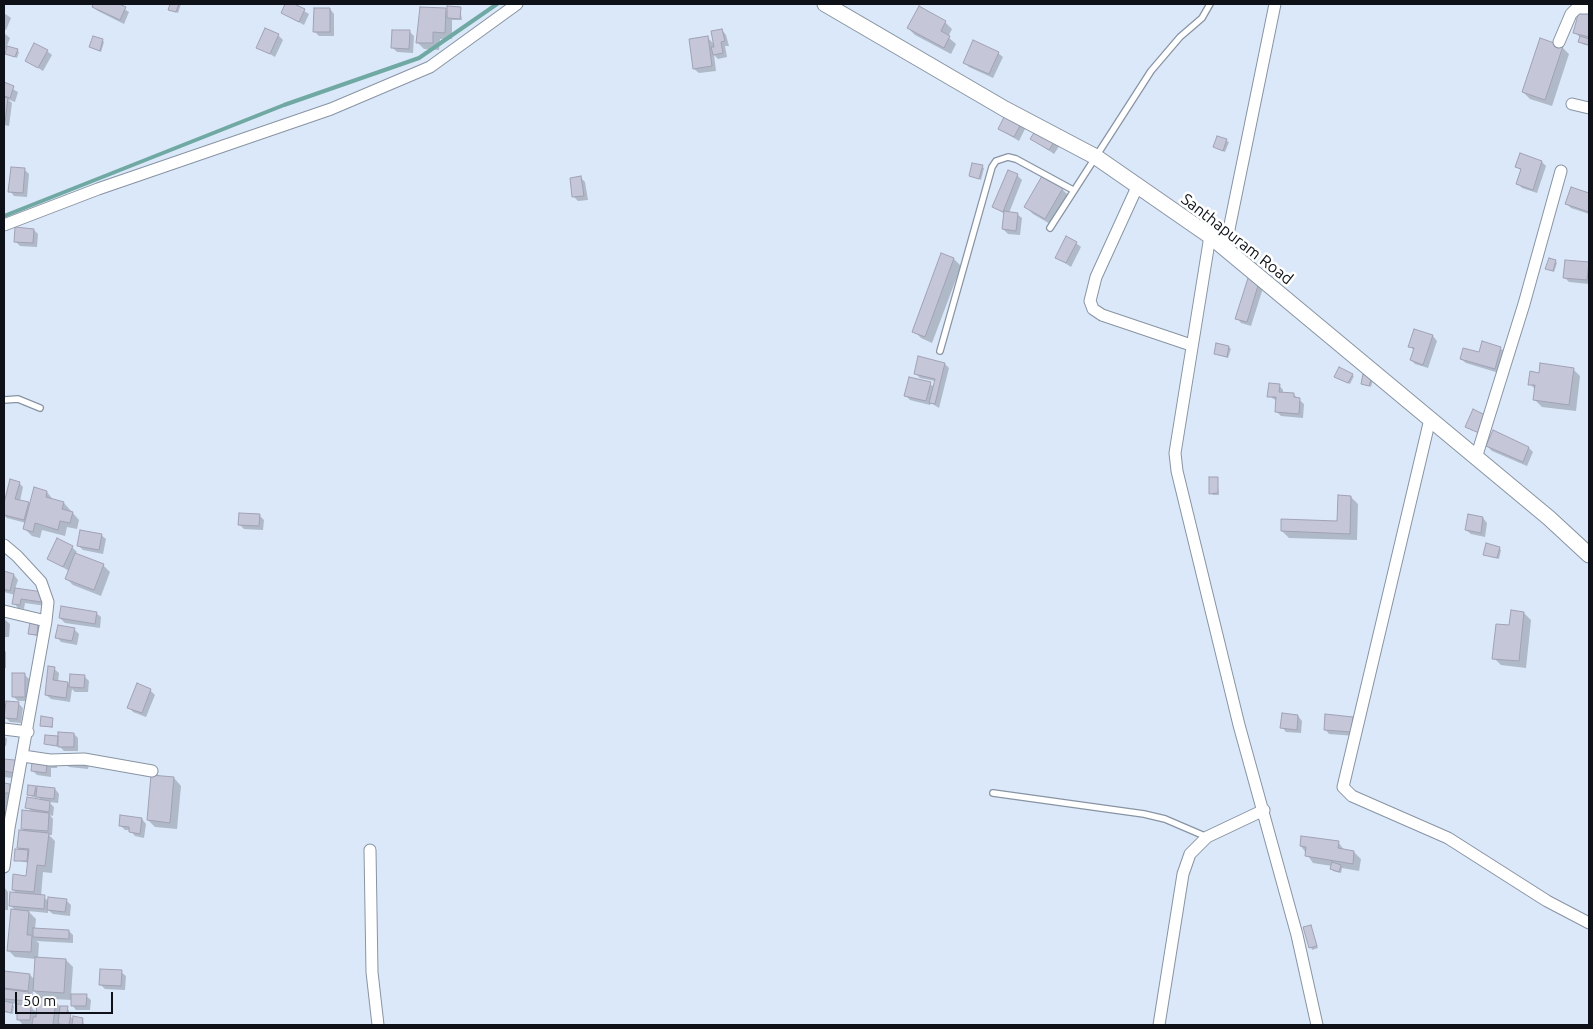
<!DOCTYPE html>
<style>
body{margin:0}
#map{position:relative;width:1593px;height:1029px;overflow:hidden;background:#dbe8f9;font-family:Ubuntu,sans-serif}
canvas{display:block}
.frame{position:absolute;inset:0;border:5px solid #0e1218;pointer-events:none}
.scale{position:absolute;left:15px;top:992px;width:98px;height:22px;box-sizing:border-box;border:2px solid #0e1218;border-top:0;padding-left:6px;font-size:15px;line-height:18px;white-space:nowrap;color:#0e1218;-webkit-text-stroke:4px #fff;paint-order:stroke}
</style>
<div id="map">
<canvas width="1593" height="1029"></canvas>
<div class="frame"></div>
<div class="scale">50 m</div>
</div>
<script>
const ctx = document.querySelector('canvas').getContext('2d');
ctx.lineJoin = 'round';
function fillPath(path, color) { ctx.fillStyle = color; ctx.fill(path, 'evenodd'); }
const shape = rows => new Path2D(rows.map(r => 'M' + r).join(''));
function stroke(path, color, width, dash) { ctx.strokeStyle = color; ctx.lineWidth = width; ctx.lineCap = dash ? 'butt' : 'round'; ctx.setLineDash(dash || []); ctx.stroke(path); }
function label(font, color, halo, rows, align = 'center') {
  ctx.font = font + ' Ubuntu,sans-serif'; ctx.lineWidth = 5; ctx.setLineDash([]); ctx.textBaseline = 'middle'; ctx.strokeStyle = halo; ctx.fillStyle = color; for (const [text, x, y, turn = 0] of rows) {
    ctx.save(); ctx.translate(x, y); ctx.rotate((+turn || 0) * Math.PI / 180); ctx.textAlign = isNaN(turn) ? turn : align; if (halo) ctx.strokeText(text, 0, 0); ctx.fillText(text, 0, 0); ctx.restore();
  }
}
fillPath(shape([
 [94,4,116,4,129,12,124,24,98,11,93,7],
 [171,4,181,4,178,13,169,10],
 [286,4,292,4,309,14,304,25,282,13],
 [1589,5,1589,46,1582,44,1581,38,1575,33],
 [460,8,462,20,452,20,452,39,440,39,439,50,424,49,417,42,445,9,448,12],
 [330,9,334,14,334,36,319,36,314,31],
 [4,13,11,18,6,30,4,29],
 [945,22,952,29,948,37,956,44,951,54,915,35,908,28],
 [722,30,726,35,729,46,725,46,727,57,718,59,714,55,716,71,699,73,694,69,708,38,715,45],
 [409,31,414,36,413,53,397,52,393,48],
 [4,33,10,38,4,53],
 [278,35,283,40,275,57,258,47],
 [102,40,104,42,101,52,90,47],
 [1562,47,1569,54,1552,106,1530,99,1523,92],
 [17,50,19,52,17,58,7,53],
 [47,51,52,55,43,71,26,60],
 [998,53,1003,57,993,78,969,67,964,62],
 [4,84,18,92,15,102,7,99,12,103,9,126,4,125],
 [1022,121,1027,125,1019,141,999,129],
 [1037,129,1060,145,1054,154,1032,139],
 [1218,137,1229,142,1225,152,1214,147],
 [1542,162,1546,166,1537,193,1522,188,1518,184,1522,171,1517,167],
 [982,167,984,168,981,180,970,175],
 [25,170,29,174,27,197,14,196,10,191],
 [1017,175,1022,180,1009,213,1017,214,1022,218,1020,235,1008,234,1003,229,1005,214,994,207],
 [581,178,585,182,588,200,578,201,573,196],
 [1062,189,1069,196,1052,225,1033,214,1026,207],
 [1572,189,1589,195,1589,214,1571,208,1567,204],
 [34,230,38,234,37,247,20,246,16,242],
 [1076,243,1081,247,1071,267,1056,257],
 [954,259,961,266,932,343,921,338,914,331],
 [1555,261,1557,263,1554,272,1546,268],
 [1589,264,1589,284,1569,282,1564,277],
 [1260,280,1264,285,1251,326,1241,323,1237,318],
 [1433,336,1437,341,1428,368,1415,364,1411,360,1414,351,1410,346],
 [1229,347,1231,349,1228,358,1215,353],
 [1500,348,1505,352,1499,373,1466,363,1461,359],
 [945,364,949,368,939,408,931,403,930,405,910,400,906,396,930,384,934,387,935,381,920,378,915,373],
 [1573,369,1580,376,1576,411,1542,407,1535,400,1536,390,1530,384,1540,374],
 [1352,375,1354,376,1350,384,1338,379],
 [1364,376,1373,380,1371,387,1362,383],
 [1279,385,1283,390,1283,393,1293,394,1304,404,1303,418,1281,416,1276,411,1277,401,1269,396],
 [1493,432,1529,448,1533,452,1527,466,1492,451,1487,446],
 [4,464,4,465,5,482,4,482],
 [1217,478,1219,495,1213,495,1211,493],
 [11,481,19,483,23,487,20,501,31,506,47,492,54,501,64,503,79,520,77,529,67,527,65,536,42,530,40,538,32,536,25,529,26,523,7,518,4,515,4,508],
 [1351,497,1358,504,1357,540,1289,538,1282,531,1338,522],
 [259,515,264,520,263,530,244,529,240,525],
 [1483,518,1487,523,1485,537,1471,534,1466,530],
 [101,535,106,539,103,554,83,550,79,546],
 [72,547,77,552,75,554,103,565,110,572,101,596,73,585,66,578,69,571,48,558],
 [1499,548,1501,550,1499,559,1485,554],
 [4,572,14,575,18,580,15,589,42,593,46,606,25,603,24,609,18,608,14,603,15,595,4,592],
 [96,613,101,617,100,628,65,623,60,618],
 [1524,613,1531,620,1526,668,1501,665,1494,658,1510,626],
 [4,619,10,624,9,637,4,637],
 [38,624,40,626,38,636,32,635,30,634],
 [74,629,79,634,77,645,61,642,57,637],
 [4,649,6,652,6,668,4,668],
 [54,669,59,673,58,682,68,683,71,686,84,676,89,681,88,692,75,692,72,689,70,702,51,699,46,695],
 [24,674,29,679,29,701,18,701,13,696],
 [150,690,155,695,146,717,133,712,129,707],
 [18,703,23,708,21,723,10,722,5,717],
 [1298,716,1302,721,1301,733,1286,732,1282,727],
 [1352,718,1357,722,1355,736,1329,734,1325,729],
 [52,719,53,728,42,725],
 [74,734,78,738,78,751,64,751,60,747,45,743],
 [4,736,7,739,6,746,4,746],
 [65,754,85,756,90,761,88,769,69,767,64,762],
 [4,760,15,761,22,769,20,779,4,777],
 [58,761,57,768,51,768,51,777,37,775,33,771],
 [152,776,174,778,181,786,177,829,155,827,148,820],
 [4,785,10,785,17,792,17,800,8,799,4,829],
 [35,787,38,790,55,789,59,794,58,803,49,802,54,807,53,816,50,815,53,819,52,835,49,835,55,841,52,873,43,872,41,896,49,901,66,900,71,905,70,916,53,914,48,910,48,913,28,911,36,919,35,929,69,931,73,935,73,943,36,941,39,943,38,959,66,960,73,967,71,995,86,996,91,1000,90,1010,76,1010,72,1005,72,1000,54,999,60,1007,69,1010,69,1014,72,1018,83,1019,84,1025,61,1025,58,1022,58,1025,22,1024,18,1019,18,1004,11,1003,14,1006,13,1014,4,1012,4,972,30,975,35,980,36,959,15,957,8,950,16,911,10,905,17,894,13,890,28,877,29,863,15,860,22,851,18,848,26,832,22,828,32,812,27,807,42,801,36,795,36,798,28,795],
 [33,990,42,999,38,998,36,1012,29,1005,32,1005],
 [142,819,146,824,144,838,135,836,130,830,125,830,120,825],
 [1338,842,1345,851,1354,852,1361,859,1359,871,1342,868,1341,873,1333,871,1332,866,1313,863,1301,846],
 [4,887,8,892,8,910,4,910],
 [1311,927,1318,948,1312,950,1305,928],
 [121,972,126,976,125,990,105,989,100,984]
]), '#0003');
stroke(shape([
 [4,216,284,105,419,58,497,4]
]), '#70a9a3', 4);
const building = shape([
 [93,4,119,4,126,7,120,20,92,7,93,4],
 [170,4,179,4,176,12,168,10,170,4],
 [285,4,294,4,305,9,299,22,281,13,285,4],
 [1581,4,1589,4,1589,37,1573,33,1581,4],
 [447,6,461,7,460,19,447,18,447,6],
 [919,6,946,21,941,31,950,36,944,48,907,28,919,6],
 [420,7,446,8,445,33,433,32,433,43,416,43,420,7],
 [314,8,330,8,330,32,313,32,314,8],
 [265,28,279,34,270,54,256,48,265,28],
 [722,29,725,41,721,42,723,53,713,55,711,47,714,47,711,31,722,29],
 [392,30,410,30,409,49,391,48,392,30],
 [93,36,103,39,100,51,89,47,93,36],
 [708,36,712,66,693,69,689,39,708,36],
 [1580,36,1589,39,1589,45,1578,42,1580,36],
 [1540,38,1563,46,1545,100,1522,92,1540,38],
 [973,40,999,52,989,74,963,63,973,40],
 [34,43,48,50,38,68,25,61,34,43],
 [7,46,18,49,15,57,5,54,7,46],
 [4,82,14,86,10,98,4,96,4,82],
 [4,97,8,98,5,122,4,122,4,97],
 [1007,111,1023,120,1014,137,998,129,1007,111],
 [1037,128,1056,139,1049,150,1030,139,1037,128],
 [1217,136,1227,139,1223,151,1213,147,1217,136],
 [1520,153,1542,161,1533,190,1516,184,1521,169,1515,167,1520,153],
 [972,163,983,165,979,179,969,176,972,163],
 [11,167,25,168,23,193,8,192,11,167],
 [1008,170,1018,174,1003,212,992,207,1008,170],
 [581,176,584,196,572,197,570,178,581,176],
 [1042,176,1063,188,1045,219,1024,207,1042,176],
 [1571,187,1589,193,1589,212,1565,204,1571,187],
 [1004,211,1018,213,1016,231,1002,229,1004,211],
 [15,227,34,229,33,243,14,242,15,227],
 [1066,236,1077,242,1066,263,1055,258,1066,236],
 [941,253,954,258,925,337,912,332,941,253],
 [1549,258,1556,260,1553,271,1545,269,1549,258],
 [1565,260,1589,262,1587,280,1563,278,1565,260],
 [1249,275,1260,279,1247,322,1235,319,1249,275],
 [1414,329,1433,335,1423,365,1410,360,1414,348,1408,347,1414,329],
 [1482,341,1501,347,1495,369,1460,359,1463,348,1479,352,1482,341],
 [1216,343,1229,346,1227,357,1214,354,1216,343],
 [918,356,945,363,935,404,929,403,935,379,914,374,918,356],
 [1540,363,1574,368,1569,405,1533,400,1535,385,1528,385,1530,371,1539,373,1540,363],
 [1339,367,1353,374,1348,383,1334,377,1339,367],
 [1363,374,1372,377,1369,386,1361,384,1363,374],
 [909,377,931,382,926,401,904,396,909,377],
 [1269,383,1280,384,1279,392,1294,393,1294,397,1300,398,1299,414,1275,412,1276,397,1267,397,1269,383],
 [1473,409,1487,416,1479,433,1465,427,1473,409],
 [1493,430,1529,447,1523,462,1486,446,1493,430],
 [1209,477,1218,477,1218,493,1209,494,1209,477],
 [10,479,20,482,15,499,29,502,24,520,4,515,4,503,10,479],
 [34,487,47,491,46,497,64,502,62,509,73,512,70,523,60,521,58,530,35,523,33,532,23,529,34,487],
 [1338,495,1351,496,1350,534,1281,531,1281,519,1337,521,1338,495],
 [239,513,260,514,259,526,238,525,239,513],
 [1468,514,1483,517,1481,533,1465,530,1468,514],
 [80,530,102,534,99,550,77,546,80,530],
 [57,538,73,546,63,567,47,559,57,538],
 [1486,543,1500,547,1497,558,1483,555,1486,543],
 [75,553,104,564,94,590,65,579,75,553],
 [4,571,14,574,10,591,4,589,4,571],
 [15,588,43,592,41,602,21,599,20,605,12,604,15,588],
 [61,606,97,612,95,624,59,618,61,606],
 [1511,610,1524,612,1519,661,1492,659,1496,624,1509,625,1511,610],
 [30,622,38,623,37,635,28,634,30,622],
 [58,625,75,628,72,641,55,638,58,625],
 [48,666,55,667,53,680,68,682,66,698,45,695,48,666],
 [12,673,25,673,25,697,12,697,12,673],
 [70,674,85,675,84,688,69,687,70,674],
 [137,683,151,689,142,713,127,708,137,683],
 [6,701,19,702,17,719,4,718,6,701],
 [1282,713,1298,715,1297,730,1280,728,1282,713],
 [1325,714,1353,717,1351,732,1324,730,1325,714],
 [41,716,53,718,52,727,40,726,41,716],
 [58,732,74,733,74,747,58,747,58,732],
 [45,735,58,736,57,746,44,744,45,735],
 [33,753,47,764,46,773,31,771,33,753],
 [4,759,15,760,14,773,4,771,4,759],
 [151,775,174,777,170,823,147,820,151,775],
 [4,783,10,784,10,793,4,793,4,783],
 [28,785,36,786,34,796,27,795,28,785],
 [37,786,55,788,54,799,36,797,37,786],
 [27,797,50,801,49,812,25,808,27,797],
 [22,810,49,813,48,831,21,829,22,810],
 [120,815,142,818,140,834,129,832,129,827,119,826,120,815],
 [19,830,49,833,45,866,37,865,34,892,12,890,13,874,26,876,29,849,17,848,19,830],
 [1301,836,1339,841,1338,848,1354,851,1353,864,1305,856,1306,847,1300,846,1301,836],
 [15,849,28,850,27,861,14,861,15,849],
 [1332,862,1341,865,1339,872,1330,869,1332,862],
 [10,892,45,895,44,909,9,906,10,892],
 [48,897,67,899,65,912,47,910,48,897],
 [11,909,29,911,27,935,32,935,31,952,7,951,11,909],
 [1311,925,1317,946,1309,948,1303,927,1311,925],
 [33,928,69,930,69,939,33,937,33,928],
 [35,957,66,959,64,993,33,991,35,957],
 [100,969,122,970,121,986,99,985,100,969],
 [4,971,30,974,28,991,4,988,4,971],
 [4,989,29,992,28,1001,4,999,4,989],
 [71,994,87,994,86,1006,71,1006,71,994],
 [37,997,56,999,53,1025,32,1025,33,1017,36,1017,37,997],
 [4,1001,13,1003,11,1013,4,1011,4,1001],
 [17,1004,31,1005,30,1020,17,1020,17,1004],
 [60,1006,68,1006,67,1013,71,1013,69,1025,58,1024,60,1006],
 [73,1016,83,1018,82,1025,72,1025,73,1016]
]);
fillPath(building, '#c6c6d9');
stroke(building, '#a1a1b4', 1);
const lane = shape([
 [1050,228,1151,71,1180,37,1202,18,1210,4],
 [940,351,992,167,996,161,1008,157,1016,159,1073,190],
 [4,400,18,399,40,408],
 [993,793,1144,814,1165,819,1207,837]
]);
const street = shape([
 [1559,42,1571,14,1577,8,1589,8],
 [1572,104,1589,108],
 [1138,185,1096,277,1090,301,1093,309,1102,315,1191,345],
 [4,225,98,189,331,109,430,67,517,4],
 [1210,236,1175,453,1177,471,1239,725,1297,935,1317,1025],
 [1225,249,1275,4],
 [1430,419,1343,787,1352,796,1448,838,1547,901,1589,923],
 [1476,458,1524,304,1561,171],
 [4,545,17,556,41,582,48,602,46,621,9,828,4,867],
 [4,611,46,621],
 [4,729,28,732],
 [23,756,50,760,84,759,152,771],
 [370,850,372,972,378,1025],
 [1159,1025,1183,874,1190,854,1207,837,1264,810]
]);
const secondary = shape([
 [825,4,1005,109,1096,157,1210,236,1549,518,1589,555]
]);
stroke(lane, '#8894a3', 8);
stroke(street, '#8894a3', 13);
stroke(secondary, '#8894a3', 17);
stroke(lane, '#fff', 5.5);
stroke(street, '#fff', 11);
stroke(secondary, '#fff', 15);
label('16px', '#0e1218', '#fff', [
 ["Santhapuram Road",1237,239,38]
]);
</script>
